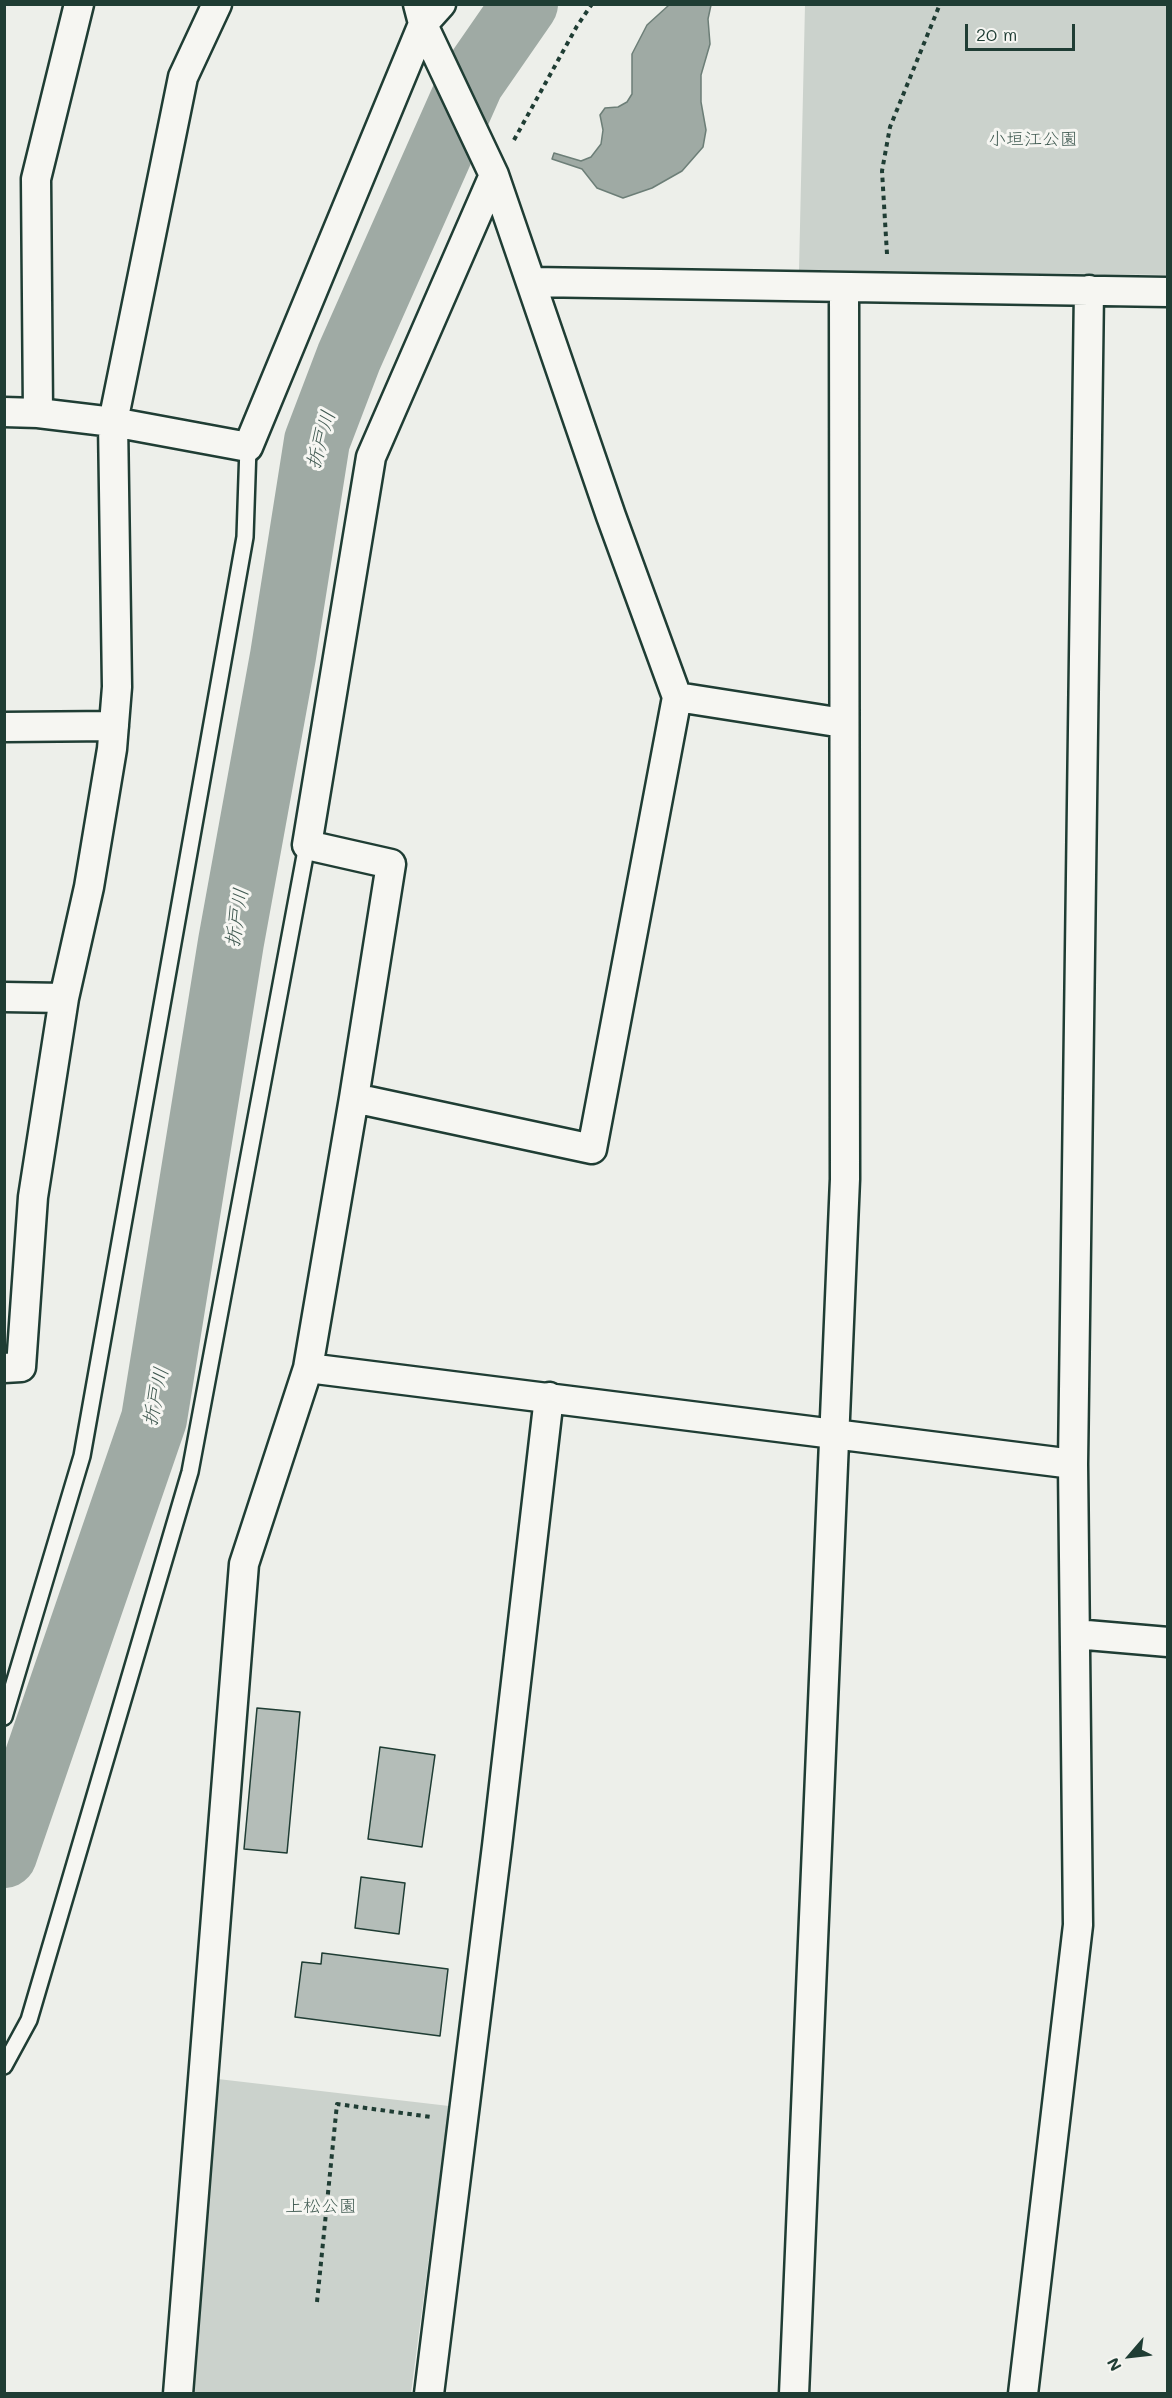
<!DOCTYPE html>
<meta charset="utf-8">
<style>
body{margin:0}
#map{position:relative;width:1172px;height:2398px;overflow:hidden;background:#edefea;font-family:Mali,sans-serif}
canvas{display:block}
.frame{position:absolute;inset:0;border:6px solid #1f3d34;pointer-events:none}
.north{position:absolute;left:1100px;top:2326px;width:60px;height:60px;-webkit-text-stroke:4px #f6f6f2;paint-order:stroke;rotate:242deg;font-size:16px;font-weight:700;line-height:24px;text-align:center;color:#1f3d34}
.north::after{content:'';display:block;margin:auto;width:21px;height:27px;background:#1f3d34;clip-path:polygon(50% 0,100% 100%,50% 72%,0 100%)}
.scale{position:absolute;left:965px;top:24px;width:110px;height:27px;box-sizing:border-box;border:3px solid #1f3d34;border-top:0;padding-left:8px;font-size:18px;line-height:21px;white-space:nowrap;color:#1f3d34;-webkit-text-stroke:4px #f6f6f2;paint-order:stroke}
</style>
<div id="map">
<canvas width="1172" height="2398"></canvas>
<div class="frame"></div>
<div class="north">N</div>
<div class="scale">20 m</div>
</div>
<script>
const ctx = document.querySelector('canvas').getContext('2d');
ctx.lineJoin = 'round';
function fillPath(path, color) { ctx.fillStyle = color; ctx.fill(path, 'evenodd'); }
const shape = rows => new Path2D(rows.map(r => 'M' + r).join(''));
function stroke(path, color, width, dash) { ctx.strokeStyle = color; ctx.lineWidth = width; ctx.lineCap = dash ? 'butt' : 'round'; ctx.setLineDash(dash || []); ctx.stroke(path); }
function label(font, color, halo, rows, align = 'center') {
  ctx.font = font + ' Mali,"Klee One",sans-serif'; ctx.lineWidth = 6; ctx.setLineDash([]); ctx.textBaseline = 'middle'; ctx.strokeStyle = halo; ctx.fillStyle = color; for (const [text, x, y, turn = 0] of rows) {
    ctx.save(); ctx.translate(x, y); ctx.rotate((+turn || 0) * Math.PI / 180); ctx.textAlign = isNaN(turn) ? turn : align; if (halo) ctx.strokeText(text, 0, 0); ctx.fillText(text, 0, 0); ctx.restore();
  }
}
fillPath(shape([
 [805,5,1167,5,1167,275,799,270],
 [218,2079,449,2106,411,2393,191,2394]
]), '#cbd2cc');
const water = shape([
 [669,5,711,5,708,19,710,44,701,75,701,102,706,130,703,147,682,171,652,188,623,198,597,188,582,169,552,159,554,153,581,161,591,157,601,144,603,130,600,115,605,108,618,107,627,102,632,94,632,54,647,25,669,5]
]);
fillPath(water, '#9faaa4');
stroke(water, '#6c7e77', 1.5);
stroke(shape([
 [4,1855,154,1419,231,942,283,656,317,441,349,357,471,82,525,4]
]), '#9faaa4', 66);
const building = shape([
 [257,1708,300,1712,287,1853,244,1849,257,1708],
 [380,1747,435,1755,422,1847,368,1839,380,1747],
 [361,1877,405,1883,399,1934,355,1928,361,1877],
 [322,1953,448,1969,440,2036,295,2017,302,1962,321,1964,322,1953]
]);
fillPath(building, '#b4bdb8');
stroke(building, '#1f3d34', 1.5);
const lane = shape([
 [4,1717,82,1456,245,537,248,447],
 [4,2066,29,2020,190,1472,307,845]
]);
const street = shape([
 [532,282,1168,292],
 [4,412,38,413,113,422,248,447,423,24,441,4],
 [38,413,36,179,79,4],
 [677,697,843,723],
 [4,727,114,726],
 [4,997,64,998,89,887,112,749,117,687,113,422,183,77,217,4],
 [354,1098,592,1149,677,697,611,516,494,175,424,27,418,4],
 [4,1368,21,1367,33,1197,64,998],
 [308,1368,1073,1464],
 [1075,1634,1168,1642],
 [178,2394,244,1564,308,1368,354,1098,391,864,307,845,371,457,494,175],
 [429,2394,497,1846,549,1397],
 [794,2394,845,1179,844,287],
 [1023,2394,1078,1925,1073,1464,1089,290]
]);
stroke(lane, '#1f3d34', 20);
stroke(street, '#1f3d34', 33);
stroke(shape([
 [514,140,577,26,592,4],
 [887,254,882,171,890,127,940,4],
 [317,2302,337,2104,431,2117]
]), '#1f3d34', 4, [4.5, 4.5]);
stroke(lane, '#f6f6f2', 15);
stroke(street, '#f6f6f2', 28);
label('18px', '#415b52', '#f6f6f2', [
 ["小垣江公園",1033,139],
 ["上松公園",321,2206]
]);
label('italic 20px', '#3f5850', '#f6f6f2', [
 ["折戸川",321,440,-74],
 ["折戸川",237,918,-81],
 ["折戸川",156,1397,-78]
]);
</script>
